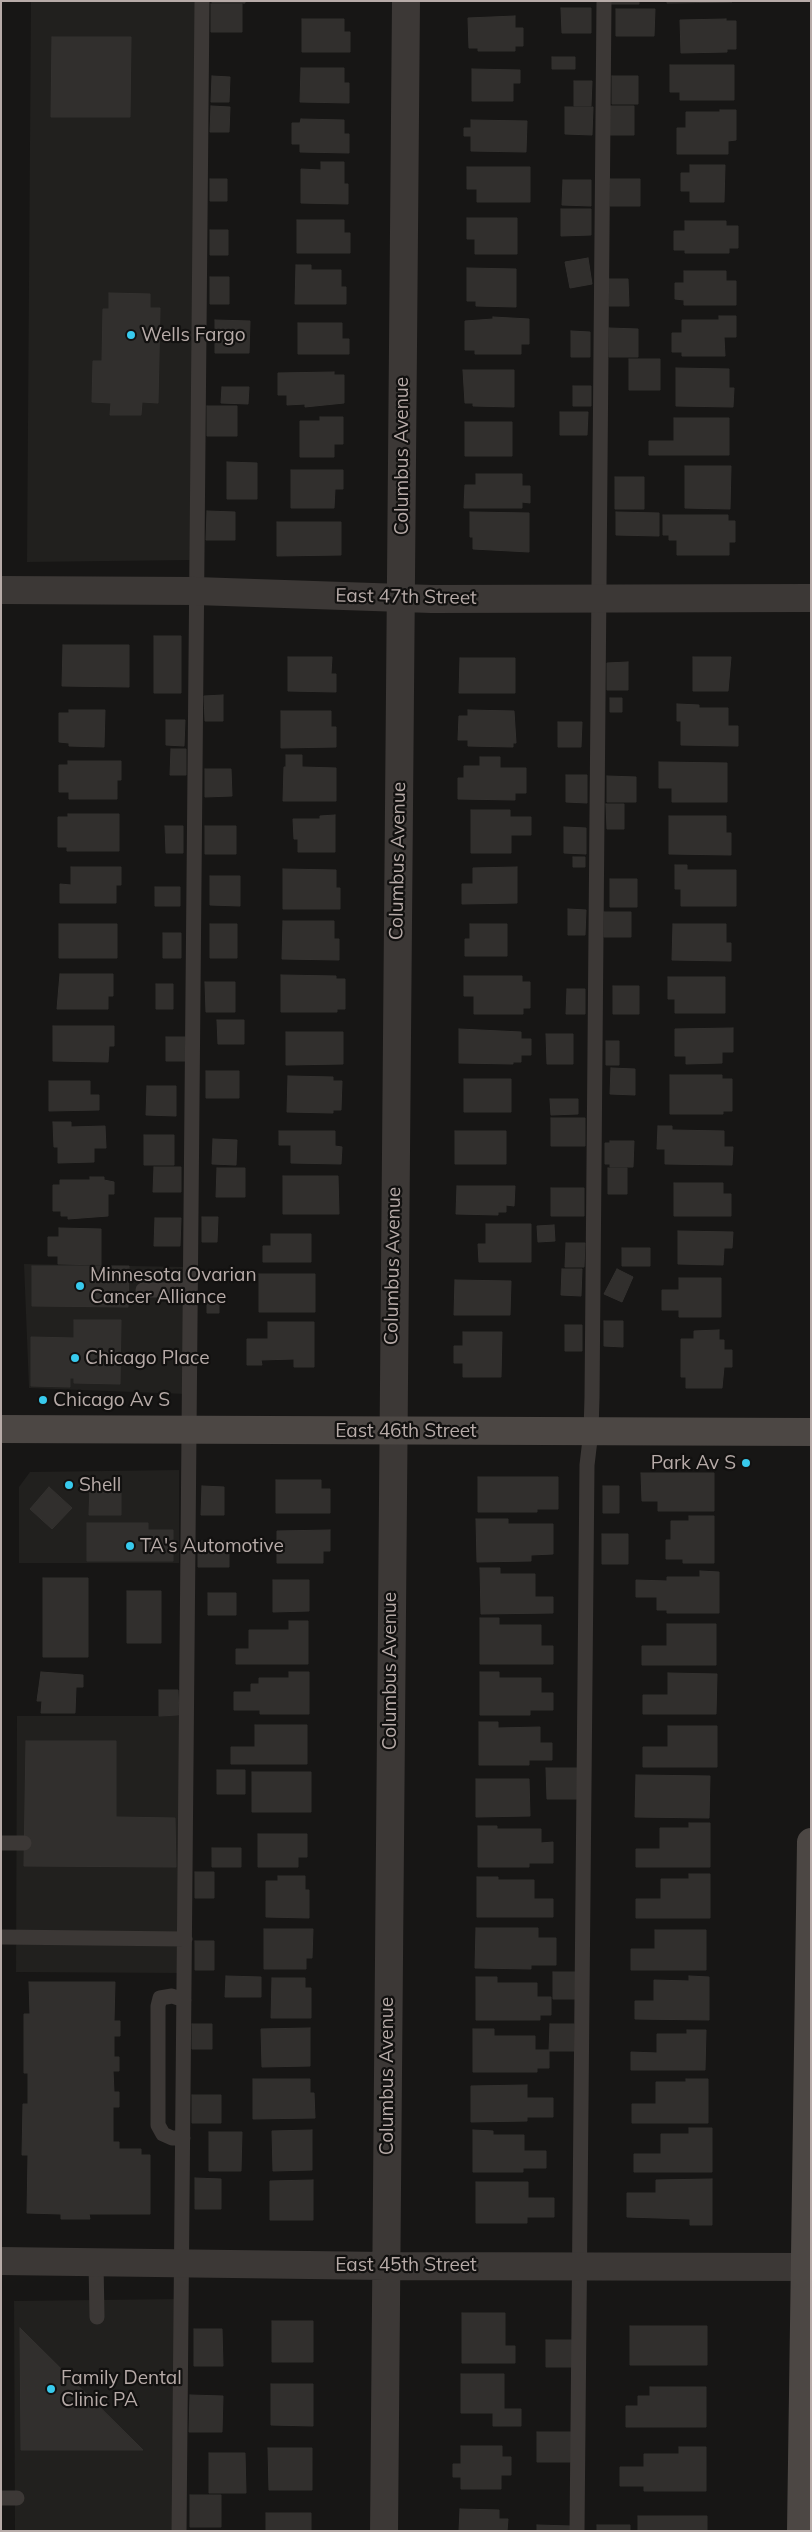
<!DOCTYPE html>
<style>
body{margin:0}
#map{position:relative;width:812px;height:2532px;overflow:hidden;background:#171615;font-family:Mulish,sans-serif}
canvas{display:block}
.frame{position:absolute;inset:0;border:2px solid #b7aba8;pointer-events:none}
</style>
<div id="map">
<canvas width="812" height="2532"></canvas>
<div class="frame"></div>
</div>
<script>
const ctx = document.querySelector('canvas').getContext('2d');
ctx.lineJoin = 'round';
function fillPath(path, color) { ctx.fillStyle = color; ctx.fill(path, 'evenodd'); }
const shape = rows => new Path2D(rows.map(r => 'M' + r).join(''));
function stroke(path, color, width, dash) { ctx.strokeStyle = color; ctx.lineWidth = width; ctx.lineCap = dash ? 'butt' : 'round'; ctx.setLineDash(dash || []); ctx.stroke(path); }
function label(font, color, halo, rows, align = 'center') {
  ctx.font = font + ' Mulish,sans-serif'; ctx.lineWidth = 4.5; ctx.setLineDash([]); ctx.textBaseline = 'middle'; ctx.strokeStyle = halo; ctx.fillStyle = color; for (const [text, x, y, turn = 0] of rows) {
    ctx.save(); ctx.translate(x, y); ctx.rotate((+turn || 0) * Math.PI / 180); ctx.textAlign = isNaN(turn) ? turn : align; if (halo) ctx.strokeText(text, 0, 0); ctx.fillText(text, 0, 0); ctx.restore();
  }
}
fillPath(shape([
 [31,1,196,1,191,560,27,562],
 [24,1264,186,1267,186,1394,29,1388],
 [179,1470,179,1563,19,1563,19,1487,30,1472],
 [17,1716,183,1716,180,1973,16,1972],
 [180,2299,176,2531,15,2531,14,2301]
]), '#21201e');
const building = shape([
 [212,1,245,1,245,3,212,3,212,1],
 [610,1,639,1,639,4,610,4,610,1],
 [667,1,732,1,732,2,667,3,667,1],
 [211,4,242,4,242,32,211,32,211,4],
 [561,8,591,8,591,33,562,33,561,8],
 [616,9,655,9,654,36,616,36,616,9],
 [515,16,515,28,523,28,523,46,515,46,515,51,478,51,478,48,469,48,468,18,515,16],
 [302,19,344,19,344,32,350,32,350,52,302,52,302,19],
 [726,19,726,21,736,21,736,49,727,49,727,52,681,53,680,20,726,19],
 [52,37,131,37,130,117,51,117,52,37],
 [552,57,575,57,575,69,552,69,552,57],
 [670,65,734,65,734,100,680,100,680,92,670,92,670,65],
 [301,68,344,68,344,83,349,83,349,103,300,102,301,68],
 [472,69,520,70,520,83,513,83,513,101,472,101,472,69],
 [212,76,230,77,229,102,211,102,212,76],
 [612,76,638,76,638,104,612,104,612,76],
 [574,81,592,81,591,106,574,106,574,81],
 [211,106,230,107,229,132,210,132,211,106],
 [609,106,634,106,634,135,609,135,609,106],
 [565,107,593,107,592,135,565,134,565,107],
 [720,110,736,110,736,140,728,141,728,154,677,154,677,128,686,128,686,112,720,112,720,110],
 [301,119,344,120,344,134,349,134,349,153,300,152,300,144,292,144,292,123,300,123,301,119],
 [471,120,527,121,526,152,471,151,471,136,464,136,464,128,471,128,471,120],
 [321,162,344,162,344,184,348,184,348,204,301,203,301,169,321,170,321,162],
 [690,165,725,165,724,202,690,202,690,191,681,191,681,173,690,173,690,165],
 [467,167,530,167,530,202,477,202,477,189,467,189,467,167],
 [210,179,227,179,227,201,210,201,210,179],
 [610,179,640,179,640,206,610,206,610,179],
 [563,180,591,180,591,206,562,205,563,180],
 [561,209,591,209,591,235,561,236,561,209],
 [467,218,517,218,517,254,475,254,475,239,467,239,467,218],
 [297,220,344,220,344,233,350,233,350,253,297,253,297,220],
 [685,221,726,221,726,226,738,226,738,248,729,248,729,253,685,253,685,250,674,250,674,231,685,231,685,221],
 [210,230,228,230,228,255,210,255,210,230],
 [588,258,592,284,570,288,565,262,588,258],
 [296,265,311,265,311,270,341,270,341,287,346,287,346,304,295,304,296,265],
 [467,268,516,269,516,307,476,306,476,301,467,301,467,268],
 [684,271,726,271,726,281,736,281,736,305,684,305,684,300,675,299,675,283,684,283,684,271],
 [210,277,229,277,229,304,210,304,210,277],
 [609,279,628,279,629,306,609,306,609,279],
 [109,293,150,294,150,308,160,308,158,403,142,402,141,415,110,415,111,403,92,402,93,361,102,361,103,309,109,309,109,293],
 [719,316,736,316,736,337,724,337,725,356,682,356,682,352,672,352,672,333,682,333,682,320,719,320,719,316],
 [493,317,529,319,529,344,521,344,521,354,475,354,475,350,465,350,465,321,493,319,493,317],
 [215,320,250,321,249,353,215,353,215,320],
 [298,323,342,323,342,339,349,339,349,354,298,354,298,323],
 [609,328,638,329,638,357,609,357,609,328],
 [571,331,590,332,590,357,571,357,571,331],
 [629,359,660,359,660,390,629,390,629,359],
 [676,368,729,369,729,388,734,388,733,407,676,406,676,368],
 [463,370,514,370,514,407,473,406,473,403,465,403,463,370],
 [334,372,334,375,344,375,344,403,305,407,305,404,287,405,287,395,278,395,278,373,334,372],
 [573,386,591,386,591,406,573,406,573,386],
 [222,387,249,387,248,404,221,403,222,387],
 [207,406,237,406,237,436,207,436,207,406],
 [560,412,588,412,587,435,560,435,560,412],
 [320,417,343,417,343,444,334,444,334,457,300,457,300,421,320,421,320,417],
 [674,418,729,418,729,455,649,455,649,441,674,441,674,418],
 [465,422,512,422,512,456,465,456,465,422],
 [227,462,257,463,257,499,227,499,227,462],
 [685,466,731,466,730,509,685,508,685,466],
 [291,470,343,470,343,489,335,489,334,508,291,508,291,470],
 [476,474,522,474,522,486,530,486,530,503,522,502,522,508,464,508,465,485,476,485,476,474],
 [615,477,644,477,644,509,615,509,615,477],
 [207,511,235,512,235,540,206,540,207,511],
 [470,512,529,513,529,552,473,549,473,537,470,537,470,512],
 [616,512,659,513,659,536,616,535,616,512],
 [663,515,728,515,728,521,735,521,735,542,729,542,729,555,677,555,677,540,669,540,669,535,663,535,663,515],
 [277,522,341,522,341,555,277,556,277,522],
 [154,636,181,636,181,693,154,693,154,636],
 [63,645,129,645,129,687,62,686,63,645],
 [288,657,332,657,331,674,336,674,336,692,288,691,288,657],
 [693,657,731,657,728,691,693,691,693,657],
 [460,658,515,658,515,693,459,693,460,658],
 [628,662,628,690,607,690,607,663,628,662],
 [223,695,223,721,205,721,204,696,223,695],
 [610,698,622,698,622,712,610,712,610,698],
 [677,704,699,705,699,708,728,708,728,726,738,726,738,746,681,745,681,721,677,721,677,704],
 [69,710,105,710,104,747,69,746,69,743,59,742,59,713,69,713,69,710],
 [468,710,514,711,516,743,513,743,513,747,468,746,468,740,458,740,459,716,468,716,468,710],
 [281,711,331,711,331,727,336,727,336,747,281,748,281,711],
 [166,720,185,720,184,746,166,745,166,720],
 [558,722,582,722,581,747,558,747,558,722],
 [171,749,186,749,186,775,170,775,171,749],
 [286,755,302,755,302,767,336,768,336,801,283,801,284,767,286,767,286,755],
 [480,757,500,757,500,768,526,768,526,793,515,793,515,800,458,799,458,778,464,778,464,766,480,766,480,757],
 [68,761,121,761,121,780,117,780,117,799,69,799,69,792,59,792,59,765,68,765,68,761],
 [659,762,727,763,727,802,672,802,672,788,659,788,659,762],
 [205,769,231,769,232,796,205,797,205,769],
 [566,775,587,775,587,803,566,802,566,775],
 [607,776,636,777,636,802,607,802,607,776],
 [606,804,624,804,624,829,607,829,606,804],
 [471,810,510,810,510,817,531,817,531,835,511,835,511,853,471,853,471,810],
 [68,814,119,814,119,851,67,851,67,847,58,847,58,817,68,817,68,814],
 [335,815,335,852,298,852,298,839,294,839,293,819,320,819,320,816,335,815],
 [669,816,726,816,726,833,731,833,731,855,669,854,669,816],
 [165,826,183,826,183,853,166,853,165,826],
 [205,826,236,826,236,854,205,854,205,826],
 [564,827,586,828,586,854,564,853,564,827],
 [573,857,585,857,585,867,573,867,573,857],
 [675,865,687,865,687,870,736,870,736,906,681,906,681,889,675,889,675,865],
 [71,867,121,867,121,885,116,885,116,903,60,903,60,884,71,885,71,867],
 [517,867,517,903,462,904,462,884,473,884,473,868,517,867],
 [283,869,336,870,336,888,340,888,340,909,283,909,283,869],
 [210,876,240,876,240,906,210,905,210,876],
 [610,879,637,879,637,907,610,907,610,879],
 [155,887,180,887,180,906,155,906,155,887],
 [568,909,586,910,585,935,568,935,568,909],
 [604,912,631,912,631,937,604,937,604,912],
 [283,921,334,921,334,939,339,939,339,960,282,959,283,921],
 [59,924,117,924,117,958,59,958,59,924],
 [210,924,237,924,237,958,210,958,210,924],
 [470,924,507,924,507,956,465,956,465,939,470,939,470,924],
 [673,924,726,924,726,943,731,943,731,961,672,960,673,924],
 [163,933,181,933,181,958,163,958,163,933],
 [60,974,113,974,113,996,108,996,108,1009,57,1009,60,974],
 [281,975,336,976,336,979,345,979,345,1009,337,1009,337,1012,281,1012,281,975],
 [464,976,522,976,522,982,530,982,530,1008,523,1008,523,1014,474,1014,474,996,464,996,464,976],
 [668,977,725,977,725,1013,675,1013,675,999,668,999,668,977],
 [205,982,235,982,235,1012,206,1012,205,982],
 [156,984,173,984,173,1009,156,1009,156,984],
 [613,986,639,986,639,1014,613,1014,613,986],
 [567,989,585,989,585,1014,566,1014,567,989],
 [217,1020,244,1020,244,1044,218,1044,217,1020],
 [53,1026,114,1026,114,1046,109,1046,108,1062,53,1061,53,1026],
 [733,1028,733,1052,722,1052,722,1063,686,1064,686,1056,675,1056,675,1029,733,1028],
 [459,1029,521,1032,521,1039,531,1039,531,1055,521,1055,521,1062,513,1062,513,1064,459,1063,459,1029],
 [286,1032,343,1032,343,1064,286,1065,286,1032],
 [546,1034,573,1034,573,1064,547,1064,546,1034],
 [166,1037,185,1037,185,1061,166,1061,166,1037],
 [606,1041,619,1041,619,1065,606,1065,606,1041],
 [611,1068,635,1069,635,1095,610,1094,611,1068],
 [206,1071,239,1071,239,1098,206,1098,206,1071],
 [670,1075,722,1075,722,1079,732,1079,732,1111,723,1111,723,1114,670,1114,670,1075],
 [288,1076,333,1077,333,1081,342,1081,341,1110,333,1110,333,1113,287,1112,288,1076],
 [464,1079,511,1079,511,1112,464,1112,464,1079],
 [49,1081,90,1081,90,1095,99,1095,99,1110,49,1111,49,1081],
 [147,1086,176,1086,176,1116,146,1115,147,1086],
 [550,1099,578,1099,578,1114,551,1115,550,1099],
 [551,1118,585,1118,585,1146,551,1146,551,1118],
 [53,1122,71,1122,71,1127,105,1126,106,1148,94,1148,94,1162,58,1163,58,1147,54,1147,53,1122],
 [658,1126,672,1126,672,1130,724,1131,724,1147,733,1147,732,1165,665,1164,665,1149,657,1149,658,1126],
 [279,1131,335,1131,335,1146,342,1147,341,1164,291,1163,291,1145,279,1145,279,1131],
 [455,1131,506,1131,506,1164,455,1164,455,1131],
 [144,1135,174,1135,174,1165,144,1165,144,1135],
 [213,1139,237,1140,236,1165,212,1164,213,1139],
 [610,1141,634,1141,633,1167,610,1167,610,1164,605,1164,605,1143,610,1143,610,1141],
 [154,1167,181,1167,181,1192,153,1192,154,1167],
 [217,1168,245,1168,245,1197,216,1197,217,1168],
 [608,1168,627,1168,627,1194,608,1194,608,1168],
 [283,1176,338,1176,339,1214,283,1214,283,1176],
 [90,1177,104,1177,104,1180,114,1182,114,1194,108,1194,108,1216,68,1219,68,1216,61,1216,61,1211,53,1211,53,1185,60,1185,60,1180,90,1180,90,1177],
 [674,1183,723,1183,723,1194,731,1194,731,1216,674,1216,674,1183],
 [457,1186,515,1186,514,1206,506,1205,506,1212,498,1212,498,1215,456,1214,457,1186],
 [551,1188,584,1188,584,1216,551,1216,551,1188],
 [202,1217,218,1217,217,1242,202,1242,202,1217],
 [155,1218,181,1218,180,1246,154,1246,155,1218],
 [486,1224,531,1224,531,1262,479,1262,478,1244,486,1244,486,1224],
 [554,1225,555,1241,538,1242,537,1226,554,1225],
 [59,1228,101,1229,101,1265,58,1264,58,1256,48,1256,48,1237,59,1237,59,1228],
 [678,1231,733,1232,732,1248,724,1248,723,1265,678,1264,678,1231],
 [271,1234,311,1234,311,1262,263,1262,263,1246,271,1246,271,1234],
 [566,1243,585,1243,584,1267,565,1267,566,1243],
 [622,1248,650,1248,650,1266,622,1266,622,1248],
 [32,1266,129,1266,128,1307,32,1306,32,1266],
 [562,1269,582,1269,581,1296,561,1295,562,1269],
 [617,1269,633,1277,622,1302,604,1294,617,1269],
 [259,1274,315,1274,315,1312,259,1312,259,1274],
 [679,1278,721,1278,721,1317,679,1317,679,1310,662,1310,662,1290,679,1290,679,1278],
 [455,1280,511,1281,510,1315,454,1315,455,1280],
 [207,1302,219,1302,219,1313,207,1313,207,1302],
 [74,1320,121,1320,120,1384,74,1383,74,1378,70,1378,70,1387,31,1386,31,1337,74,1338,74,1320],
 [604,1321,623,1321,623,1347,604,1346,604,1321],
 [268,1322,314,1322,314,1367,294,1367,294,1359,261,1360,262,1365,247,1365,247,1339,268,1339,268,1322],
 [565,1325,582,1325,582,1351,565,1351,565,1325],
 [719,1330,719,1340,724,1340,724,1350,732,1350,732,1367,724,1367,722,1388,686,1388,686,1377,681,1377,681,1339,694,1339,694,1331,719,1330],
 [463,1332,502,1332,501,1377,463,1377,463,1363,454,1363,454,1346,463,1346,463,1332],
 [641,1473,714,1473,714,1511,658,1511,658,1501,642,1501,641,1473],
 [478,1477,558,1477,558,1509,537,1509,537,1512,478,1512,478,1477],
 [276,1480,321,1480,321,1489,330,1489,330,1513,276,1513,276,1480],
 [90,1486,121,1486,121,1515,89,1515,90,1486],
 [202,1486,224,1487,224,1515,201,1515,202,1486],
 [603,1486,619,1486,619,1513,603,1513,603,1486],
 [49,1487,72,1508,52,1529,30,1509,49,1487],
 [689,1516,714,1516,714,1563,683,1563,683,1559,666,1559,666,1540,671,1540,671,1521,689,1521,689,1516],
 [476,1519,508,1519,508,1524,553,1524,553,1554,531,1555,531,1561,477,1562,476,1519],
 [87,1523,148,1523,148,1530,173,1530,173,1561,87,1561,87,1523],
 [330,1530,330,1551,323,1551,323,1563,277,1563,277,1531,330,1530],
 [602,1534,628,1534,628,1564,602,1564,602,1534],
 [198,1541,229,1541,229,1567,198,1567,198,1541],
 [480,1568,500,1568,500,1574,535,1574,535,1597,553,1597,553,1613,481,1614,480,1568],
 [700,1571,719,1572,719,1613,667,1613,667,1610,657,1610,657,1597,636,1597,636,1580,667,1581,667,1577,700,1577,700,1571],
 [43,1578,88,1578,88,1657,43,1657,43,1578],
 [273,1580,309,1580,309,1611,273,1612,273,1580],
 [127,1591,161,1591,161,1643,127,1643,127,1591],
 [208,1593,236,1593,236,1615,208,1615,208,1593],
 [480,1618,499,1618,499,1625,541,1625,541,1646,553,1646,553,1664,480,1664,480,1618],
 [289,1621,308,1621,308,1664,236,1664,236,1649,249,1649,249,1630,289,1630,289,1621],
 [667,1624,716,1624,716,1665,642,1665,642,1646,667,1646,667,1624],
 [41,1672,83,1675,83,1687,76,1687,75,1713,41,1713,42,1701,37,1701,41,1672],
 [289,1672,309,1672,309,1714,260,1714,260,1710,234,1710,234,1692,251,1692,251,1684,259,1684,259,1678,289,1678,289,1672],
 [480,1672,499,1672,499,1678,541,1678,541,1693,553,1693,553,1710,530,1710,530,1715,480,1715,480,1672],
 [668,1673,717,1674,716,1714,643,1714,643,1695,668,1695,668,1673],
 [159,1690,178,1690,179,1715,159,1716,159,1690],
 [479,1722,498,1722,498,1728,540,1727,540,1743,552,1743,552,1760,529,1760,529,1765,479,1765,479,1722],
 [255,1725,307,1725,307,1764,231,1764,231,1747,255,1747,255,1725],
 [668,1726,717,1726,717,1767,643,1767,643,1747,668,1747,668,1726],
 [26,1741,116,1741,116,1817,175,1818,176,1867,24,1866,26,1741],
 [546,1768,578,1768,578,1799,547,1799,546,1768],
 [217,1770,245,1770,245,1794,217,1794,217,1770],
 [252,1772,311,1772,311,1812,252,1812,252,1772],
 [636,1775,710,1776,709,1818,635,1817,636,1775],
 [476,1779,529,1779,530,1816,476,1817,476,1779],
 [689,1823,710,1823,710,1867,636,1867,636,1849,660,1849,660,1828,689,1828,689,1823],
 [478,1826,497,1826,497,1829,541,1829,541,1843,553,1842,553,1863,529,1863,529,1867,478,1867,478,1826],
 [258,1834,307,1834,307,1857,298,1857,298,1867,258,1867,258,1834],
 [212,1848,241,1848,241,1867,212,1867,212,1848],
 [195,1872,214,1872,214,1898,195,1898,195,1872],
 [689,1874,710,1874,710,1918,636,1918,636,1899,661,1899,661,1879,689,1879,689,1874],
 [278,1876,305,1876,305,1890,309,1890,309,1918,266,1917,266,1881,278,1881,278,1876],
 [477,1877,498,1877,498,1880,534,1880,534,1899,553,1899,553,1917,477,1917,477,1877],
 [476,1928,538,1928,538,1938,556,1938,556,1965,531,1965,531,1969,475,1968,476,1928],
 [264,1929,313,1929,312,1958,306,1958,306,1969,264,1969,264,1929],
 [655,1930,706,1930,706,1970,631,1970,631,1949,655,1949,655,1930],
 [195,1941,214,1941,214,1970,195,1970,195,1941],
 [553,1972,577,1972,577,1999,553,1999,553,1972],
 [226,1976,261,1977,261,1997,225,1997,226,1976],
 [689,1976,709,1977,709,2020,635,2019,635,2001,654,2001,654,1980,689,1981,689,1976],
 [476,1977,497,1977,497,1983,537,1983,537,1997,551,1997,551,2015,540,2015,540,2020,476,2020,476,1977],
 [272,1978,305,1978,305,1988,311,1988,311,2018,271,2018,272,1978],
 [29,1982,115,1982,114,2021,120,2021,120,2036,114,2036,114,2057,119,2057,119,2071,113,2071,114,2092,119,2092,119,2107,113,2107,113,2142,119,2142,119,2149,141,2149,141,2155,150,2155,150,2214,89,2214,90,2219,61,2219,61,2214,27,2213,28,2155,22,2155,23,2104,28,2104,28,2073,24,2073,24,2014,30,2014,29,1982],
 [192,2024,212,2024,212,2049,192,2049,192,2024],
 [550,2024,574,2024,574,2051,549,2051,550,2024],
 [310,2028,310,2066,262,2067,261,2029,310,2028],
 [473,2029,494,2029,494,2036,535,2036,535,2050,549,2050,549,2068,537,2068,537,2072,473,2072,473,2029],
 [687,2030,706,2030,705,2070,631,2070,631,2052,657,2053,657,2034,687,2034,687,2030],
 [253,2079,310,2079,310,2093,314,2093,315,2118,253,2119,253,2079],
 [686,2079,708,2079,708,2123,632,2123,632,2104,656,2104,656,2082,686,2082,686,2079],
 [527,2085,527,2098,553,2098,553,2117,527,2117,527,2121,471,2122,471,2086,527,2085],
 [192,2095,221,2095,221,2123,192,2123,192,2095],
 [689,2128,712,2128,712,2172,634,2172,634,2154,661,2154,661,2134,689,2134,689,2128],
 [312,2130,312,2170,273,2171,272,2131,312,2130],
 [473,2130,493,2131,493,2135,524,2135,524,2151,546,2151,546,2168,523,2168,523,2172,473,2172,473,2130],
 [209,2132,242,2132,241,2171,209,2171,209,2132],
 [195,2178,221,2179,221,2209,195,2209,195,2178],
 [712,2179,712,2225,690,2225,690,2219,627,2217,627,2193,656,2193,656,2180,712,2179],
 [313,2180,313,2220,270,2220,270,2181,313,2180],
 [476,2182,528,2182,528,2198,554,2198,554,2217,527,2217,527,2223,476,2223,476,2182],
 [462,2313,505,2313,505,2346,515,2346,515,2363,462,2363,462,2313],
 [272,2321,313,2321,313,2362,272,2362,272,2321],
 [630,2326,707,2326,707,2365,630,2365,630,2326],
 [20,2328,143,2450,21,2450,20,2328],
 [194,2329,222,2329,223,2366,194,2366,194,2329],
 [546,2340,574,2340,573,2367,546,2367,546,2340],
 [461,2374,504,2374,504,2409,521,2409,521,2426,493,2426,493,2413,461,2413,461,2374],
 [271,2384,313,2384,313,2426,271,2425,271,2384],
 [650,2387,706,2387,706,2427,626,2427,626,2406,638,2406,638,2396,650,2396,650,2387],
 [190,2395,223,2396,222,2432,189,2432,190,2395],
 [537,2432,571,2432,571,2462,537,2462,537,2432],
 [461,2446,502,2446,502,2457,511,2457,511,2475,501,2475,501,2489,461,2489,461,2477,453,2477,453,2464,461,2464,461,2446],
 [679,2447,706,2447,706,2491,644,2491,644,2486,620,2486,620,2467,644,2467,644,2454,679,2454,679,2447],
 [268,2448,312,2448,312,2490,269,2490,268,2448],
 [209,2453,245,2453,246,2493,209,2493,209,2453],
 [190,2495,221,2495,221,2527,190,2527,190,2495],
 [460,2509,499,2510,499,2519,508,2519,507,2531,459,2531,460,2509],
 [266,2513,311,2513,311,2531,266,2531,266,2513],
 [638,2516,707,2516,707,2531,638,2531,638,2516],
 [537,2525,571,2526,571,2531,537,2531,537,2525],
 [597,2525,630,2525,630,2531,597,2531,597,2525]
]);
fillPath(building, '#312f2d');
stroke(building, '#33312f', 1);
stroke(shape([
 [143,1290,190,1290],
 [1,1843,24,1843],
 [1,1937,185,1939],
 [183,2138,172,2138,163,2134,158,2125,158,2006,160,1998,172,1996,184,2000],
 [96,2262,97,2317],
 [1,2498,17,2498],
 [179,2531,202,1],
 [577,2531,587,1465,591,1431,592,1398,604,1]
]), '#3c3836', 15);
stroke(shape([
 [1,590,196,591,432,599,811,598],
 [1,2261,385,2266,811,2267],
 [384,2531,406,1]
]), '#3c3836', 28);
stroke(shape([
 [1,1429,811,1432],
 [801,2531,811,1842]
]), '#4c4744', 28);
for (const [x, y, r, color] of [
 [131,335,5,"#38caed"],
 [80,1286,5,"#38caed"],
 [75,1358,5,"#38caed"],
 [43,1400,5,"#38caed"],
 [746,1463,5,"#38caed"],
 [69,1485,5,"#38caed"],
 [130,1546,5,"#38caed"],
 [51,2389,5,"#38caed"]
]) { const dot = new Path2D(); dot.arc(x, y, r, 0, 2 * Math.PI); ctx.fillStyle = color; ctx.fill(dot); stroke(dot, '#121110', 2); }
label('19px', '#b7aba8', '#121110', [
 ["Wells Fargo",141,335],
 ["Minnesota Ovarian",90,1275],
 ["Cancer Alliance",90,1297],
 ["Chicago Place",85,1358],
 ["Chicago Av S",53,1400],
 ["Park Av S",736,1463,"right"],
 ["Shell",79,1485],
 ["TA's Automotive",140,1546],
 ["Family Dental",61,2378],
 ["Clinic PA",61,2400]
], 'left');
label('19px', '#b7aba8', '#121110', [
 ["Columbus Avenue",402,456,-90],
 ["East 47th Street",406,597,1],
 ["Columbus Avenue",398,861,-89],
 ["Columbus Avenue",393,1266,-89],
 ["East 46th Street",406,1431],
 ["Columbus Avenue",390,1671,-90],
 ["Columbus Avenue",387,2076,-90],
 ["East 45th Street",406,2265]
]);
</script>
